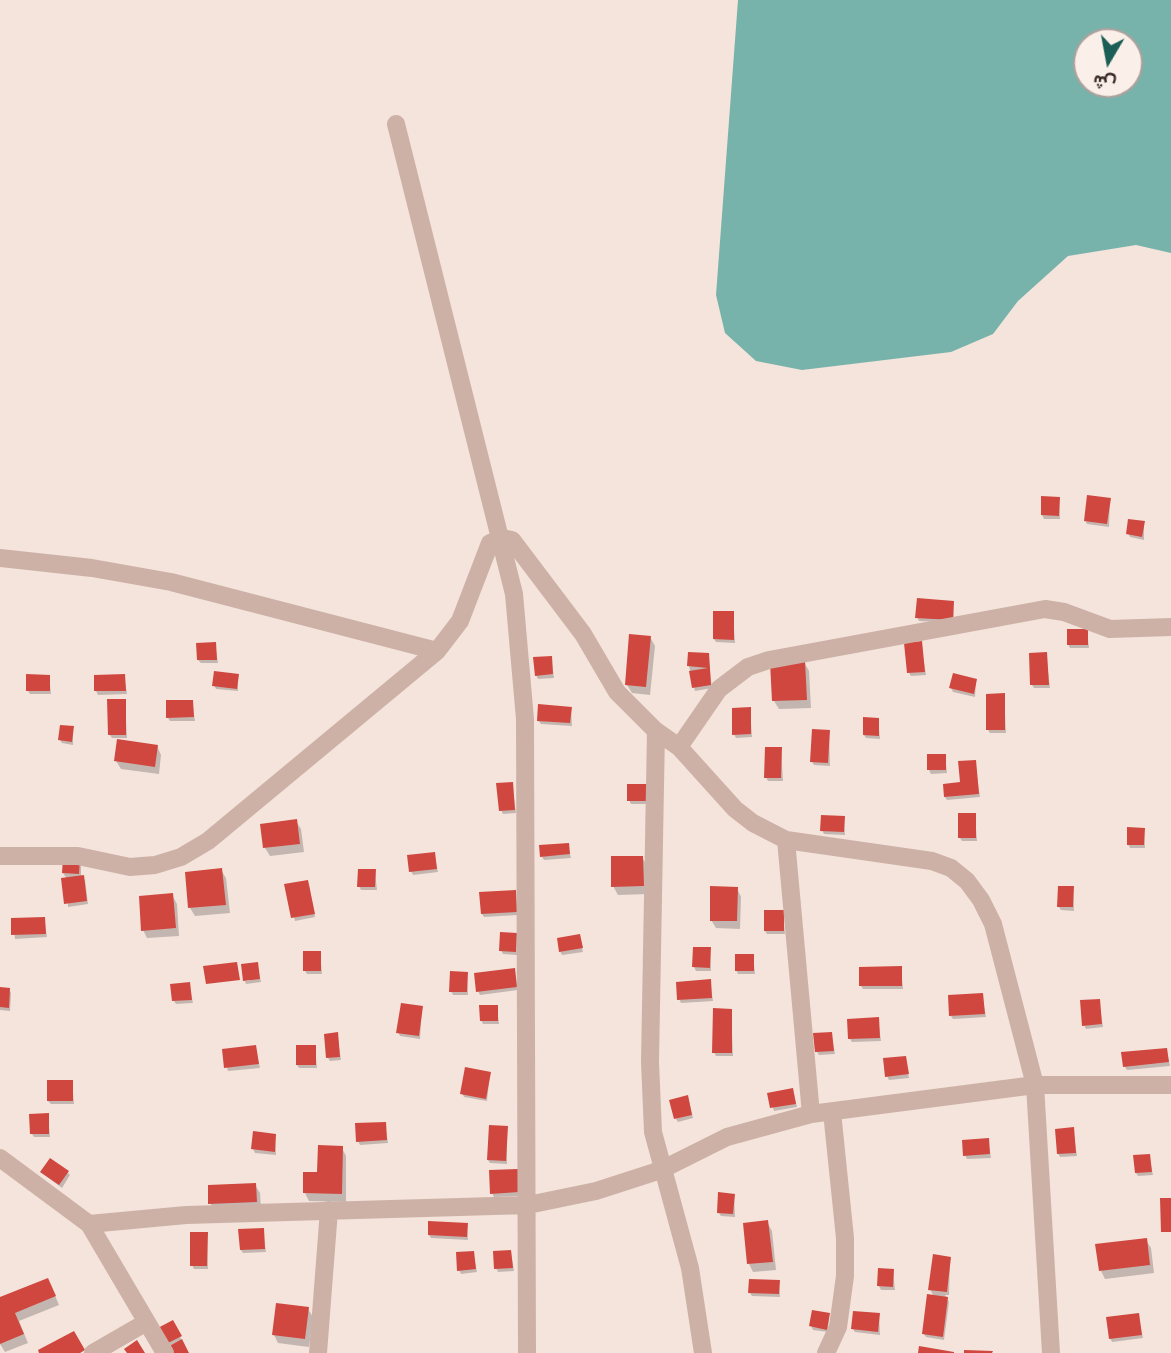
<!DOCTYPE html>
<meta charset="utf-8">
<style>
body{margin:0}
#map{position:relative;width:1171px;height:1353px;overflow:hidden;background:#f4e4dc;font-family:"Sofia Sans Condensed",Vazirmatn,sans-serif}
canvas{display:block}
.north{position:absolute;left:1073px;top:28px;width:70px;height:70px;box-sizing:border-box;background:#fbefe9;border:2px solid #ada09c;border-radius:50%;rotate:190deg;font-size:19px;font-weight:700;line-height:28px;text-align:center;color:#392a28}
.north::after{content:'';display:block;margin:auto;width:24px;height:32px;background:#1a5e56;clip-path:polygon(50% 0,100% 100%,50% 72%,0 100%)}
</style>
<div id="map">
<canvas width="1171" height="1353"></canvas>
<div class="north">ش</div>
</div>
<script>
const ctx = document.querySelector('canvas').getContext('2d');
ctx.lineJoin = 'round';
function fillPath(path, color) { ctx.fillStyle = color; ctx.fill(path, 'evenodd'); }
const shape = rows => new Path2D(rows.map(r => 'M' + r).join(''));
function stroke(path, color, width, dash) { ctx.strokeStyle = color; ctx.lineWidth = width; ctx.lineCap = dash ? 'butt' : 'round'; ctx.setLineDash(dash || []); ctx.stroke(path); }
fillPath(shape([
 [738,0,1171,0,1171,253,1136,245,1068,256,1018,301,993,334,951,352,802,370,756,361,725,333,716,295],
 [1087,42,1129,42,1129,84,1087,84]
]), '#78b3ab');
fillPath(shape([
 [1059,499,1060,519,1044,519,1042,515],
 [1110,500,1109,527,1087,524,1085,520],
 [1144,523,1144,540,1130,537,1128,533],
 [953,602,954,623,919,621,917,617],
 [733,613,735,643,716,642,714,639],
 [1087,631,1089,648,1070,648,1068,644],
 [650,637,655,646,650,695,632,693,627,685],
 [921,643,926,675,911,676,909,673],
 [215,644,218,663,201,663,198,660],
 [1046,654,1050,688,1034,688,1032,685],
 [708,655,712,688,695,691,689,666],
 [551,657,554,678,538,679,536,675],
 [804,662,809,671,811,708,779,709,774,701],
 [124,675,127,694,98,695,96,691],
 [49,676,51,694,30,694,28,691],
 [238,676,238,691,216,689,214,685],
 [976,681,975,697,953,692,951,688],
 [1004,695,1006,733,990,733,988,730],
 [125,701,127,738,112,738,110,735],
 [192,702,195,721,170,721,168,718],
 [571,709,572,726,541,724,538,720],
 [750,709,752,737,736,738,734,734],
 [878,719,880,739,866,738,864,735],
 [73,728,73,745,62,743,60,740],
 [829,732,830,766,814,765,812,762],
 [157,746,161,755,159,774,121,769,116,761],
 [781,749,783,781,768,781,766,777],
 [945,755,947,773,931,774,929,770],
 [975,762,980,797,947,800,945,797,962,784],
 [512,784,516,813,503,814,501,810],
 [648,789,648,804,631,804,629,800],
 [975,815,977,841,962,841,960,838],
 [844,818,845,835,824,834,822,830],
 [296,821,301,829,304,852,270,856,265,848,262,825],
 [1144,829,1145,848,1130,848,1128,844],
 [568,845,571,858,544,860,542,857],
 [434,854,438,872,413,875,411,871],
 [642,857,647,866,648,894,618,895,613,886],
 [81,864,81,877,85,880,88,904,68,907,67,879,63,873],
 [221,870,226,878,230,913,195,916,190,908],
 [375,871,377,890,361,890,359,886],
 [309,885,315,917,295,921,286,886],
 [737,888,741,897,740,929,716,928,711,920],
 [1073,888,1074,911,1061,910,1059,907],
 [515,891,518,915,484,917,482,914],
 [172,895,177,904,179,936,147,938,143,930],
 [783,912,785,934,767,934,765,931],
 [44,918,47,937,15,939,13,919],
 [516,935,517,955,503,954,501,950],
 [579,936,583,952,562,955,560,951],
 [710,949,711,971,696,971,694,967],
 [320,953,322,974,307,974,305,971],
 [753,955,755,974,738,974,736,970],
 [257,963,261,982,246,984,245,981,249,981],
 [901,968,903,989,863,989,861,986],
 [514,970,518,990,480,995,478,991],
 [467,974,468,995,453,995,451,991],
 [710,981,713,1001,681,1003,679,999],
 [189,984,193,1003,176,1004,174,1001],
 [0,989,9,990,11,993,10,1011,0,1010],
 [982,995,986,1017,953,1019,951,1016],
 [1099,1001,1103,1027,1086,1029,1084,1025],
 [422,1007,420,1039,400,1036,398,1032],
 [497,1007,499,1024,483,1024,481,1020],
 [731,1011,733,1056,716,1056,714,1052],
 [878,1019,881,1041,852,1042,850,1039],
 [831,1033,835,1054,819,1055,817,1052],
 [337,1034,341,1060,330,1061,328,1058],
 [255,1046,260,1068,228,1071,223,1051],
 [315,1047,317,1068,299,1068,297,1065],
 [1166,1049,1170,1066,1127,1070,1125,1067,1123,1054],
 [905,1058,909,1078,889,1080,887,1076],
 [490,1073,487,1101,464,1097,462,1093],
 [72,1082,74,1104,51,1104,48,1101],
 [769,1094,794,1094,797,1107,774,1111],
 [689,1101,693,1118,678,1122,676,1119],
 [48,1115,50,1137,34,1137,32,1134],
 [385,1124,388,1143,360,1145,358,1141],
 [507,1128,507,1164,490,1163,488,1160],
 [1073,1129,1077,1156,1060,1157,1058,1153],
 [275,1135,276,1155,255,1153,253,1149],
 [988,1140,991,1158,967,1159,965,1155],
 [342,1148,346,1156,346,1202,309,1201,305,1193],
 [1149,1155,1153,1175,1138,1176,1136,1173],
 [517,1171,520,1196,494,1197,492,1193],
 [67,1172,70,1175,62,1188,42,1173],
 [255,1185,260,1193,261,1210,215,1211,210,1203],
 [734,1195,735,1217,721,1216,718,1212],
 [767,1222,772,1231,776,1270,753,1272,749,1264],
 [467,1224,468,1240,431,1238,429,1235],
 [263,1230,266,1252,243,1253,241,1250],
 [207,1234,208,1269,194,1269,192,1265],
 [1146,1240,1151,1248,1154,1273,1105,1279,1101,1271],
 [511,1252,514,1271,498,1272,496,1268],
 [473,1253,477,1272,461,1274,459,1270],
 [950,1258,949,1295,945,1295,949,1302,944,1340,926,1337,924,1334,934,1297,930,1289],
 [893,1271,895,1290,881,1290,879,1286],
 [779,1282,780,1297,752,1296,750,1293],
 [52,1288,59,1305,19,1321,28,1343,5,1352,0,1344,0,1299],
 [308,1309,313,1317,309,1347,278,1343,274,1335],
 [829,1314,828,1332,813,1330,811,1326],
 [879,1315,880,1335,855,1332,853,1329],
 [1138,1315,1143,1338,1112,1342,1110,1338],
 [173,1322,182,1341,187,1353,168,1348]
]), '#0003');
fillPath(shape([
 [1087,495,1111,498,1107,524,1084,521],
 [1041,496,1060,497,1059,516,1041,515],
 [1128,519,1145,521,1142,537,1126,534],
 [917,598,954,601,953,620,915,618],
 [713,611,734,611,734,640,713,639],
 [1067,629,1088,629,1088,645,1067,645],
 [629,634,651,636,646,687,625,685],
 [922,641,925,672,907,673,904,643],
 [216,642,217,660,197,660,196,643],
 [688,652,709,653,711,685,692,688,689,671,708,668,687,666],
 [1047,652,1049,685,1030,685,1029,653],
 [552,656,553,674,535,676,533,657],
 [805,661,807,700,772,701,770,662],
 [214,671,239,674,237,689,212,686],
 [953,673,977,679,974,694,949,688],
 [26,674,50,675,50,691,26,691],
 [125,674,126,691,94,691,94,675],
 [1005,693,1005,730,986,730,986,694],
 [107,699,126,699,126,735,108,735],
 [166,700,193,700,194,717,166,718],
 [538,704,572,707,570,723,537,721],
 [751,707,751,734,732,735,732,708],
 [863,717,879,718,879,736,863,735],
 [60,725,74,726,72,742,58,740],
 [812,729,830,730,828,763,810,762],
 [117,739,158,745,155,767,114,761],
 [765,747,782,747,781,778,764,778],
 [927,754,946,754,946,770,927,770],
 [976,760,979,794,944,797,943,784,960,782,958,761],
 [513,782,515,810,499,811,496,783],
 [627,784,647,784,647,801,627,801],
 [958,813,976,813,976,838,958,838],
 [821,815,845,816,844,832,820,831],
 [297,819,300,844,263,848,260,824],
 [1127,827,1145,828,1144,845,1127,845],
 [569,843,570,854,540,857,539,845],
 [435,852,437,869,409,872,407,855],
 [611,856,643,856,644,886,611,887],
 [63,858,80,859,79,874,62,873],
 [222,868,226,905,188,908,185,872],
 [358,869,376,869,375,887,357,887],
 [84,875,87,901,64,904,61,878],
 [308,880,315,914,291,918,284,884],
 [710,886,738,887,737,921,710,921],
 [1058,886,1074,886,1073,907,1057,907],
 [516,890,517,912,481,914,479,892],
 [173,893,176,928,141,931,139,896],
 [764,910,784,910,784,931,764,931],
 [45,917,46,934,11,935,11,918],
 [500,932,517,933,516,952,499,951],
 [580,934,583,948,559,952,557,938],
 [693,947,711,947,710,968,692,967],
 [303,951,321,951,321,971,303,971],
 [735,954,754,954,754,971,735,971],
 [237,962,240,980,206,984,203,966],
 [258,962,260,979,243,981,241,964],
 [902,966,902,986,859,986,859,967],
 [515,968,517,987,476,992,474,973],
 [450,971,468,972,467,992,449,992],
 [711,979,712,998,677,1000,676,982],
 [190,982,192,1000,172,1001,170,984],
 [0,987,10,988,9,1008,0,1007],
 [983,993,985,1014,949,1016,948,995],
 [1100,999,1102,1024,1082,1026,1080,1000],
 [401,1003,423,1006,419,1036,396,1033],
 [479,1005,498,1005,498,1021,480,1021],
 [713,1008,732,1009,732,1053,712,1053],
 [879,1017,880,1038,848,1039,847,1019],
 [338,1032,340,1057,326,1058,324,1034],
 [832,1032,834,1051,815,1052,813,1033],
 [256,1045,259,1064,224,1068,222,1049],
 [296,1045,316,1045,316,1065,296,1065],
 [1167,1048,1169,1062,1123,1067,1121,1052],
 [906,1056,909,1074,885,1077,883,1058],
 [465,1067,491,1072,486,1099,460,1094],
 [47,1080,73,1080,73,1101,47,1101],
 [793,1088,796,1104,770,1108,767,1093],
 [688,1095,692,1115,674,1119,669,1100],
 [49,1113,49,1134,30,1134,29,1114],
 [386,1122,387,1140,356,1142,355,1123],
 [489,1125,508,1126,506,1161,487,1160],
 [1074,1127,1076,1153,1057,1154,1055,1129],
 [253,1131,276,1134,275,1152,251,1149],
 [989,1138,990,1154,963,1156,962,1140],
 [318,1145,343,1146,342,1194,303,1193,303,1172,317,1172],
 [1150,1154,1152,1172,1135,1173,1133,1155],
 [50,1158,69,1171,59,1185,40,1172],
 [518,1169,519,1192,490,1194,489,1170],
 [256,1183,257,1202,208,1204,208,1185],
 [718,1192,735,1194,733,1214,717,1213],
 [1160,1198,1171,1198,1171,1232,1161,1232],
 [768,1220,773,1262,747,1264,743,1223],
 [428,1221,468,1223,467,1237,428,1235],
 [264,1228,265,1249,240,1250,238,1229],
 [190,1232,208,1232,207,1266,190,1266],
 [1147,1238,1150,1265,1099,1271,1095,1244],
 [511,1250,513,1268,494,1269,493,1251],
 [474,1251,476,1269,457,1271,456,1252],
 [933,1254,951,1257,947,1292,928,1290],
 [878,1268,894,1269,893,1287,877,1286],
 [48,1278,56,1296,15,1313,24,1334,0,1344,0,1297],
 [749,1279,780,1280,779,1294,748,1293],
 [927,1294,948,1297,943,1337,922,1334],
 [276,1303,309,1307,305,1339,272,1335],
 [812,1310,830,1313,827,1330,809,1326],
 [853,1311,880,1313,878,1332,851,1329],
 [1139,1313,1142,1335,1109,1339,1106,1317],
 [173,1320,182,1336,162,1346,154,1330],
 [74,1331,85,1350,80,1353,39,1353,38,1350],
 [182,1339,189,1353,169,1353,166,1348],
 [137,1340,145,1353,127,1353,124,1349],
 [919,1346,954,1352,954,1353,918,1353],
 [964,1350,993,1351,992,1353,964,1353]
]), '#cf473f');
stroke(shape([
 [396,124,514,594,525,719,527,1353],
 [0,558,92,568,171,582,437,651],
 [656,731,650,1062,653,1132,690,1268,703,1353],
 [679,747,719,689,748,667,769,660,1045,609,1064,612,1110,629,1171,627],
 [786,840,811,1114],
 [0,856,78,856,130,867,155,865,181,857,208,841,437,651,460,621,490,543,502,538,512,540,583,634,617,692,656,731,679,747,735,809,753,823,786,840,932,861,951,868,967,881,981,900,993,924,1035,1085,1051,1353],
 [0,1158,89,1224,165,1353],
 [89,1224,186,1215,528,1205,596,1191,661,1170,727,1137,811,1114,1035,1085,1171,1085],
 [93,1353,145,1323],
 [318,1353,329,1210],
 [826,1353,838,1327,845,1276,845,1238,832,1112]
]), '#cdb1a6', 18);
</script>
